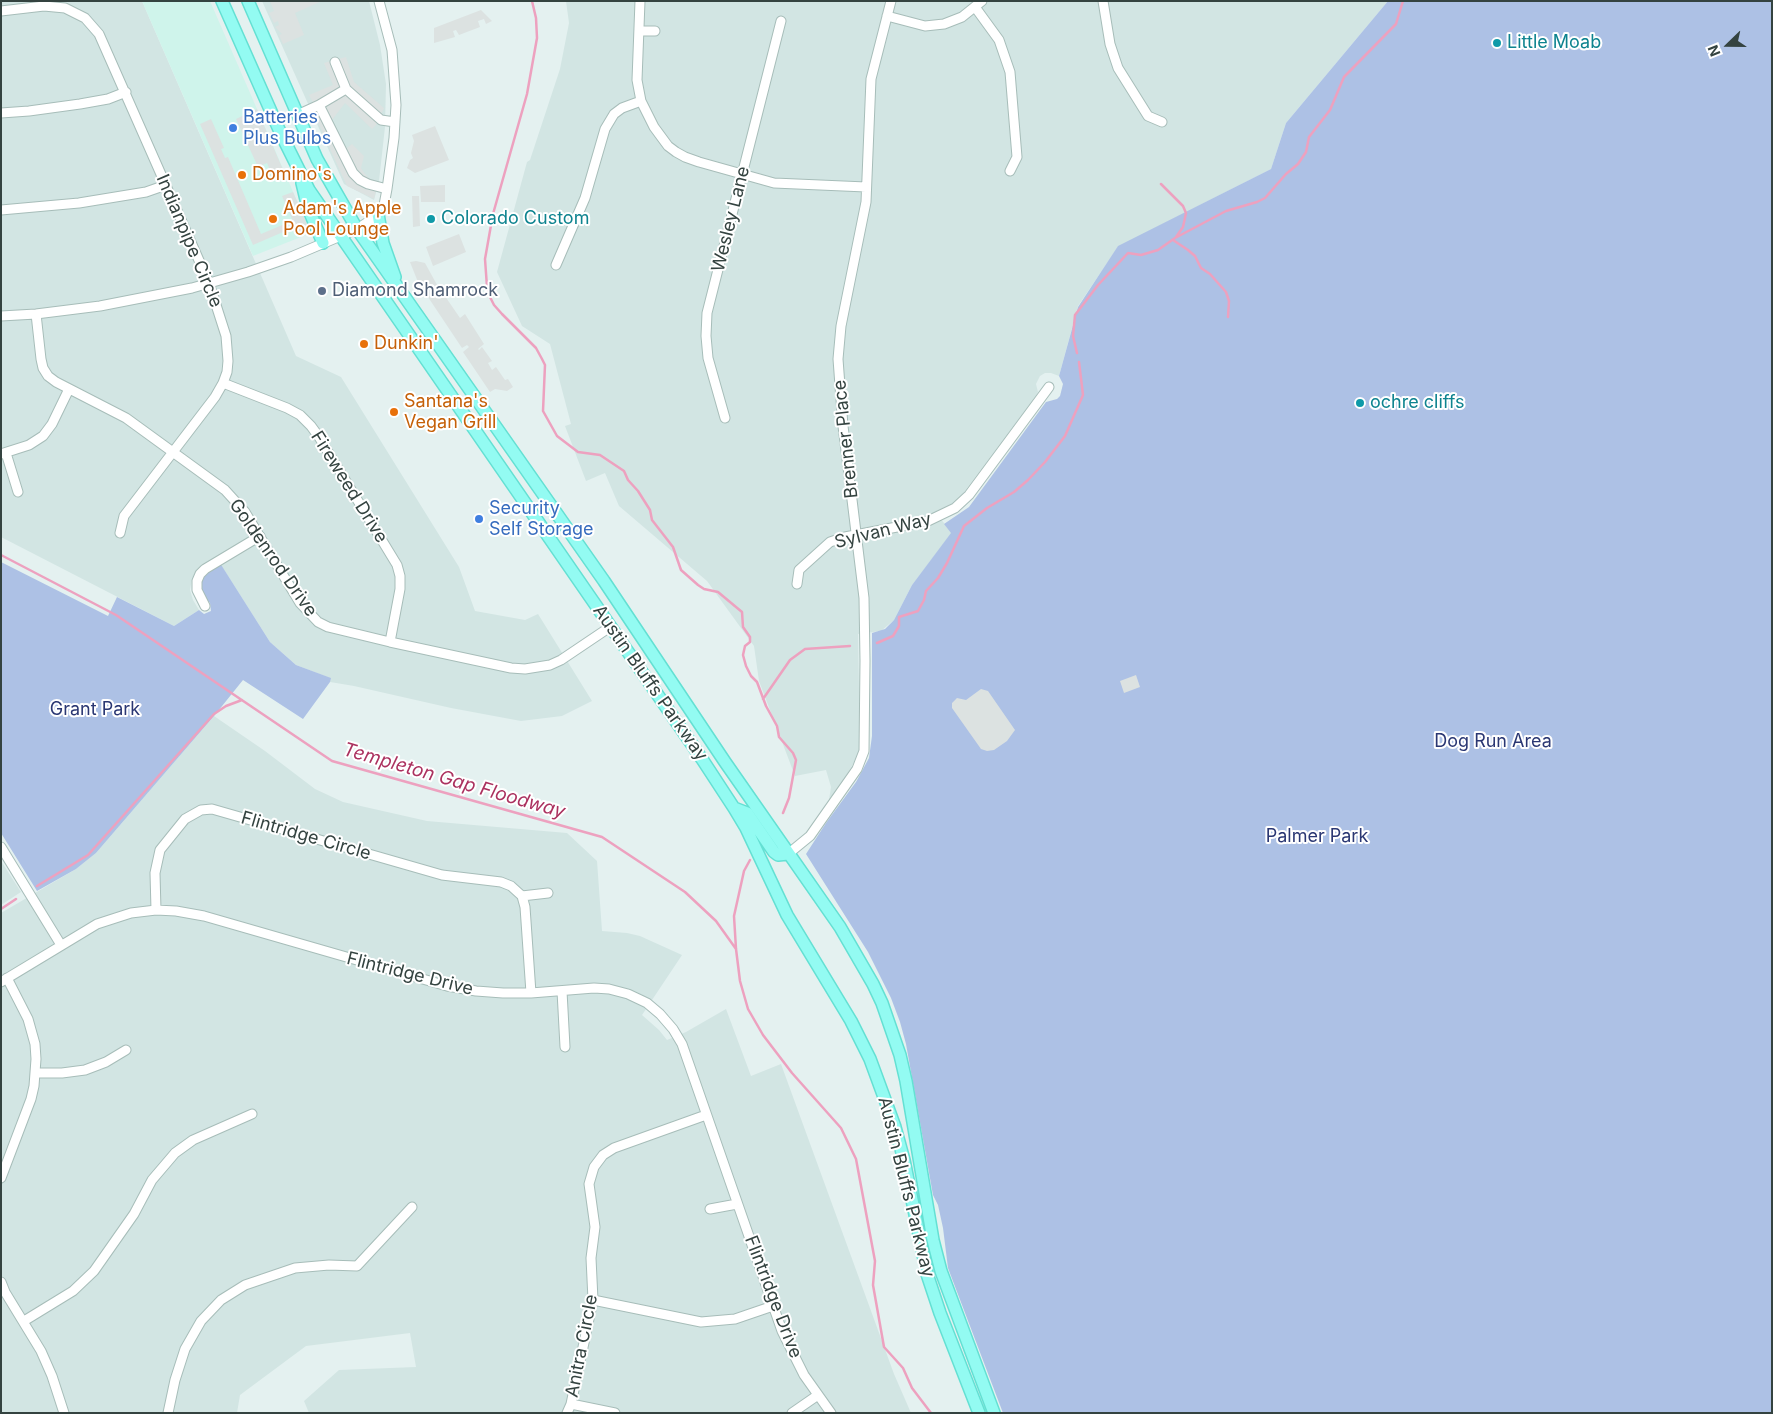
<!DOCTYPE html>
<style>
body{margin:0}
#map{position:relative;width:1773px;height:1414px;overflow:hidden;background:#e4f1f0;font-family:Inter,sans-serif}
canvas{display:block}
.frame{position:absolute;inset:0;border:2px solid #344340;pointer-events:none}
.north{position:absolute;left:1703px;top:20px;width:50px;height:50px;-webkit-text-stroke:4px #fff;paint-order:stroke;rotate:248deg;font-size:14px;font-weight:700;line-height:20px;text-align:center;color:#344340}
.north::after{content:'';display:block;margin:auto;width:18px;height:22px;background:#344340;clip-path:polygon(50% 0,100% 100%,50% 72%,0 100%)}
</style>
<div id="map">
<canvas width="1773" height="1414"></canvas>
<div class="frame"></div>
<div class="north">N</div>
</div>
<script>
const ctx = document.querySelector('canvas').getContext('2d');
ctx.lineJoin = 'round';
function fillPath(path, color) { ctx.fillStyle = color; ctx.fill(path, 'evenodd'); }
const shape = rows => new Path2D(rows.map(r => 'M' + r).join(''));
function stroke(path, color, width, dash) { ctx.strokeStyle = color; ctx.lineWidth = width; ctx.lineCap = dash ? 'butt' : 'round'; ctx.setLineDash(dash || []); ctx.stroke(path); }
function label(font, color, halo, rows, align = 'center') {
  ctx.font = font + ' Inter,sans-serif'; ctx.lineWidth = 4; ctx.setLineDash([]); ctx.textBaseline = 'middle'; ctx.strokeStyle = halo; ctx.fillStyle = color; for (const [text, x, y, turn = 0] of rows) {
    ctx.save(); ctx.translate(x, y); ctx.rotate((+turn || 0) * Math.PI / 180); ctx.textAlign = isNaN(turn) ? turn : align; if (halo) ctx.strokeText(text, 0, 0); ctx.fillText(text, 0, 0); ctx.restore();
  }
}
fillPath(shape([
 [1,1,142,1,296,356,341,377,459,567,475,611,525,620,538,614,592,701,562,716,521,721,451,708,354,686,330,682,330,678,296,665,270,642,216,557,196,571,192,579,190,590,193,600,199,610,174,626,1,537],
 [262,1,369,1,380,45,386,84,385,127,379,181,374,200,344,184],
 [566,1,1388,1,1286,123,1271,169,1118,247,1078,306,1059,376,1051,373,1045,373,1040,376,1036,384,1038,392,1036,396,965,491,958,500,936,513,952,533,912,585,894,620,881,631,858,634,860,745,858,755,849,771,829,800,831,787,826,770,795,776,759,681,754,646,707,581,619,506,605,473,586,481,565,426,571,424,550,344,522,326,497,272,527,162,530,160,560,69,569,23],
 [214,716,265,751,315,789,343,802,427,821,567,833,597,861,602,931,627,933,640,936,682,955,642,1015,659,1030,667,1040,686,1032,726,1009,751,1076,781,1064,894,1374,911,1413,309,1413,304,1401,339,1370,416,1367,410,1333,306,1346,240,1395,237,1413,1,1413,1,913,76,869,96,853],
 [1,861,21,892,1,905]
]), '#d2e5e3');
fillPath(shape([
 [142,1,210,1,311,233,253,256]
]), '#cff4eb');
fillPath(shape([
 [1388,1,1772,1,1772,1413,1003,1413,948,1268,943,1228,938,1205,933,1195,906,1044,900,1022,891,998,868,952,806,854,826,823,856,782,869,758,872,736,872,633,885,629,894,620,912,585,951,533,944,524,969,507,1046,402,1057,399,1060,396,1063,384,1059,376,1078,307,1118,246,1271,169,1286,123],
 [1,562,108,616,117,597,174,626,199,610,204,614,211,611,210,603,202,594,200,581,206,572,220,563,270,642,296,665,331,678,330,682,303,719,243,680,214,716,96,853,76,869,37,891,1,833]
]), '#adc1e5');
fillPath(shape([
 [270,1,322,1,295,13,304,35,283,44,279,35,282,34,275,27,279,25,278,21,274,23,269,13,274,11],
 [481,10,492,21,486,24,484,19,478,21,480,27,459,35,456,30,453,31,455,37,434,43,434,28],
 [346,57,354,82,384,108,376,125,372,129,345,103,332,120,335,132,347,148,352,144,364,156,361,168,365,174,371,180,378,182,374,199,347,186,314,114,318,112,309,95,333,85,324,63],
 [257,109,284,172,273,177,267,163,258,167,236,119],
 [211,119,224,148,221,149,225,158,228,157,261,234,287,223,290,229,253,245,200,124],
 [435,126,449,160,415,173,407,168,410,160,413,158,411,153,414,141,412,135],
 [445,185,445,202,421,202,420,186],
 [293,192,309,228,298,233,282,196],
 [412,196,419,196,420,226,413,227],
 [459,234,466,252,433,266,426,247],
 [416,261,425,263,436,283,460,318,465,314,484,344,478,349,479,350,482,347,492,361,488,363,492,370,496,367,505,380,508,379,513,387,507,391,495,389,490,392,463,352,469,347,467,345,462,348,418,282,410,262],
 [1136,675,1140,687,1124,693,1120,681],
 [981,689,988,691,1015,730,1007,741,994,750,987,751,981,749,952,708,952,703,957,698,966,700]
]), '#dce2e1');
stroke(shape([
 [532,1,536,18,537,38,527,94,493,214,485,259,487,287,490,297,494,305,502,314,536,348,542,359,545,365,543,411,557,436,578,452,600,455,624,471,628,480,638,491,650,510,652,520,673,547,681,570,698,585,704,589,718,592,742,612,743,627,750,637,750,642,745,646,743,655,746,666,751,676,757,682,766,706,777,726,779,737,793,753,796,760,789,798,783,813],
 [1161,184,1183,206,1186,213,1183,227,1176,237],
 [1173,240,1188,250,1195,256,1201,268,1210,274,1226,292,1229,301,1228,317],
 [1077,353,1073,336,1075,315,1098,285,1128,253,1141,255,1158,250,1175,238,1226,211,1257,202,1265,198,1286,174,1298,164,1306,152,1309,137,1330,110,1344,77,1396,24,1403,1],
 [1,555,116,615,332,761,602,837,685,892,716,921,736,949],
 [877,643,893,636,899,626,899,617,918,611,924,600,926,591,938,578,947,563,964,526,987,508,1014,492,1028,480,1045,462,1065,436,1083,395,1079,362],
 [763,699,790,660,805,649,850,646],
 [750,860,744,871,734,916,736,949,740,981,748,1009,763,1035,792,1073,841,1128,856,1159,875,1261,873,1285,884,1347,903,1368,912,1388,931,1413],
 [37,886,88,855,214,714,226,706,242,700],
 [1,909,16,899]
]), '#eda1bf', 2.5);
const minor = shape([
 [640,1,637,80,641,101,654,127,668,146,676,152,685,157,699,162,774,183,866,187],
 [1103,1,1110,44,1118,68,1148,116,1162,122],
 [975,7,999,40,1010,72,1017,157,1010,171],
 [1,11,44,6,65,8,85,18,99,34,209,283,226,336,228,361,227,372,223,383,215,397,124,516,120,533],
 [887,16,925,26,944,24,962,17,982,1],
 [639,31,655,31],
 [335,62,346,89,381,120,395,122],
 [319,105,353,173,360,180,368,184,387,189],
 [1,113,29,111,80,104,108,99,126,92],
 [297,115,319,105,346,89],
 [1,210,79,203,146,192,166,185],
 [556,265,585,198,605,129,614,114,622,108,641,101],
 [36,314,41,359,43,368,48,376,56,382,126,418,225,490,245,512,300,603,318,622,328,627,390,642,511,668,525,669,550,665,561,660,610,627],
 [1,316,36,314,100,306,192,288,248,272,291,257,357,229,374,218,384,205,387,189,394,138,396,105,392,50,379,1],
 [223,383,287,408,300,415,311,426,319,437,397,565,400,576,400,589,390,642],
 [725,418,708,358,706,336,707,313,781,21],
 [6,453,18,492],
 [1,454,29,445,43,436,52,424,69,389],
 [797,584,799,570,830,542,845,537,928,521,955,508,969,495,1049,387],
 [205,606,197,590,197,581,200,574,205,569,260,536],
 [1,847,61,945],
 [788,854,810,836,857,769,864,751,865,661,864,598,843,426,838,359,841,326,866,202,871,79,891,1],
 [522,896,548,893],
 [156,910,155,873,160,850,185,819,201,810,212,809,442,875,501,882,511,886,522,896,525,907,531,993],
 [1,982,97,924,131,913,156,910,176,911,204,916,447,986,476,991,503,993,531,993,594,988,609,989,628,994,647,1003,660,1014,673,1029,682,1044,782,1331,804,1375,831,1413],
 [562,991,565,1047],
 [36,1073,62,1073,85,1070,106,1062,126,1050],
 [1,1178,31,1099,34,1086,36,1059,35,1044,28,1019,7,978],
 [710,1209,737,1204],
 [1,1282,5,1292,41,1351,52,1376,64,1413],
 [593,1300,701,1322,735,1319,773,1306],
 [24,1321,73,1291,94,1271,134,1214,152,1180,175,1153,193,1140,252,1114],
 [571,1404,615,1413],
 [168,1413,175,1380,185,1349,201,1321,221,1300,245,1285,295,1268,329,1265,357,1266,412,1207],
 [567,1413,571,1404,593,1300,591,1258,595,1227,589,1184,594,1167,603,1155,614,1148,706,1115],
 [792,1413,818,1395]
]);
const major = shape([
 [222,1,281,134,309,190,702,759,734,808,746,828,787,915,851,1021,870,1059,895,1127,904,1160,927,1274,940,1313,979,1413],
 [248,1,317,159,357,229,604,581,725,762,840,927,873,984,882,1003,900,1055,906,1081,933,1240,941,1271,994,1413],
 [302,183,308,208,323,243],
 [378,214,383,243,395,277],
 [734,808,747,813,774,852,778,855,788,854]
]);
stroke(minor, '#a7bdb9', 11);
stroke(major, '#64e0d3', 14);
stroke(minor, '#fff', 9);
stroke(major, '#93fbf2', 11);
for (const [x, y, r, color] of [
 [1497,43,5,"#0f9aa8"],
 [233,128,5,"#3f7fe0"],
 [242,175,5,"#e8710a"],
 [273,219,5,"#e8710a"],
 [431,219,5,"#0f9aa8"],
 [322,291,5,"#5c6f8a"],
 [364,344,5,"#e8710a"],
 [1360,403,5,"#0f9aa8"],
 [394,412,5,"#e8710a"],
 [479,519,5,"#3f7fe0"]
]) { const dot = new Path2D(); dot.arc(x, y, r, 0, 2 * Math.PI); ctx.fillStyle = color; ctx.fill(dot); stroke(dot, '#fff', 2); }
label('18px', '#0d838f', '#fff', [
 ["Little Moab",1507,43],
 ["Colorado Custom",441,219],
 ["ochre cliffs",1370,403]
], 'left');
label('18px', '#366cbe', '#fff', [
 ["Batteries",243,118],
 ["Plus Bulbs",243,139],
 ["Security",489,509],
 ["Self Storage",489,530]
], 'left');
label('18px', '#c56008', '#fff', [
 ["Domino's",252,175],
 ["Adam's Apple",283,209],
 ["Pool Lounge",283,230],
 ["Dunkin'",374,344],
 ["Santana's",404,402],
 ["Vegan Grill",404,423]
], 'left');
label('18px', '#344340', '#fff', [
 ["Wesley Lane",731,219,-76],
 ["Indianpipe Circle",189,241,67],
 ["Brenner Place",846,439,-96],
 ["Fireweed Drive",349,487,58],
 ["Sylvan Way",883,531,-14],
 ["Goldenrod Drive",273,558,55],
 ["Austin Bluffs Parkway",650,683,55],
 ["Flintridge Circle",306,836,16],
 ["Flintridge Drive",410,974,14],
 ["Austin Bluffs Parkway",906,1187,76],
 ["Flintridge Drive",773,1297,69],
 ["Anitra Circle",582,1346,-79]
]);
label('18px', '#4e5e75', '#fff', [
 ["Diamond Shamrock",332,291]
], 'left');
label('18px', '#2a3773', '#fff', [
 ["Grant Park",95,710],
 ["Dog Run Area",1493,742],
 ["Palmer Park",1317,837]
]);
label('italic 19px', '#ab315f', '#fff', [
 ["Templeton Gap Floodway",454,781,16]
]);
</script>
